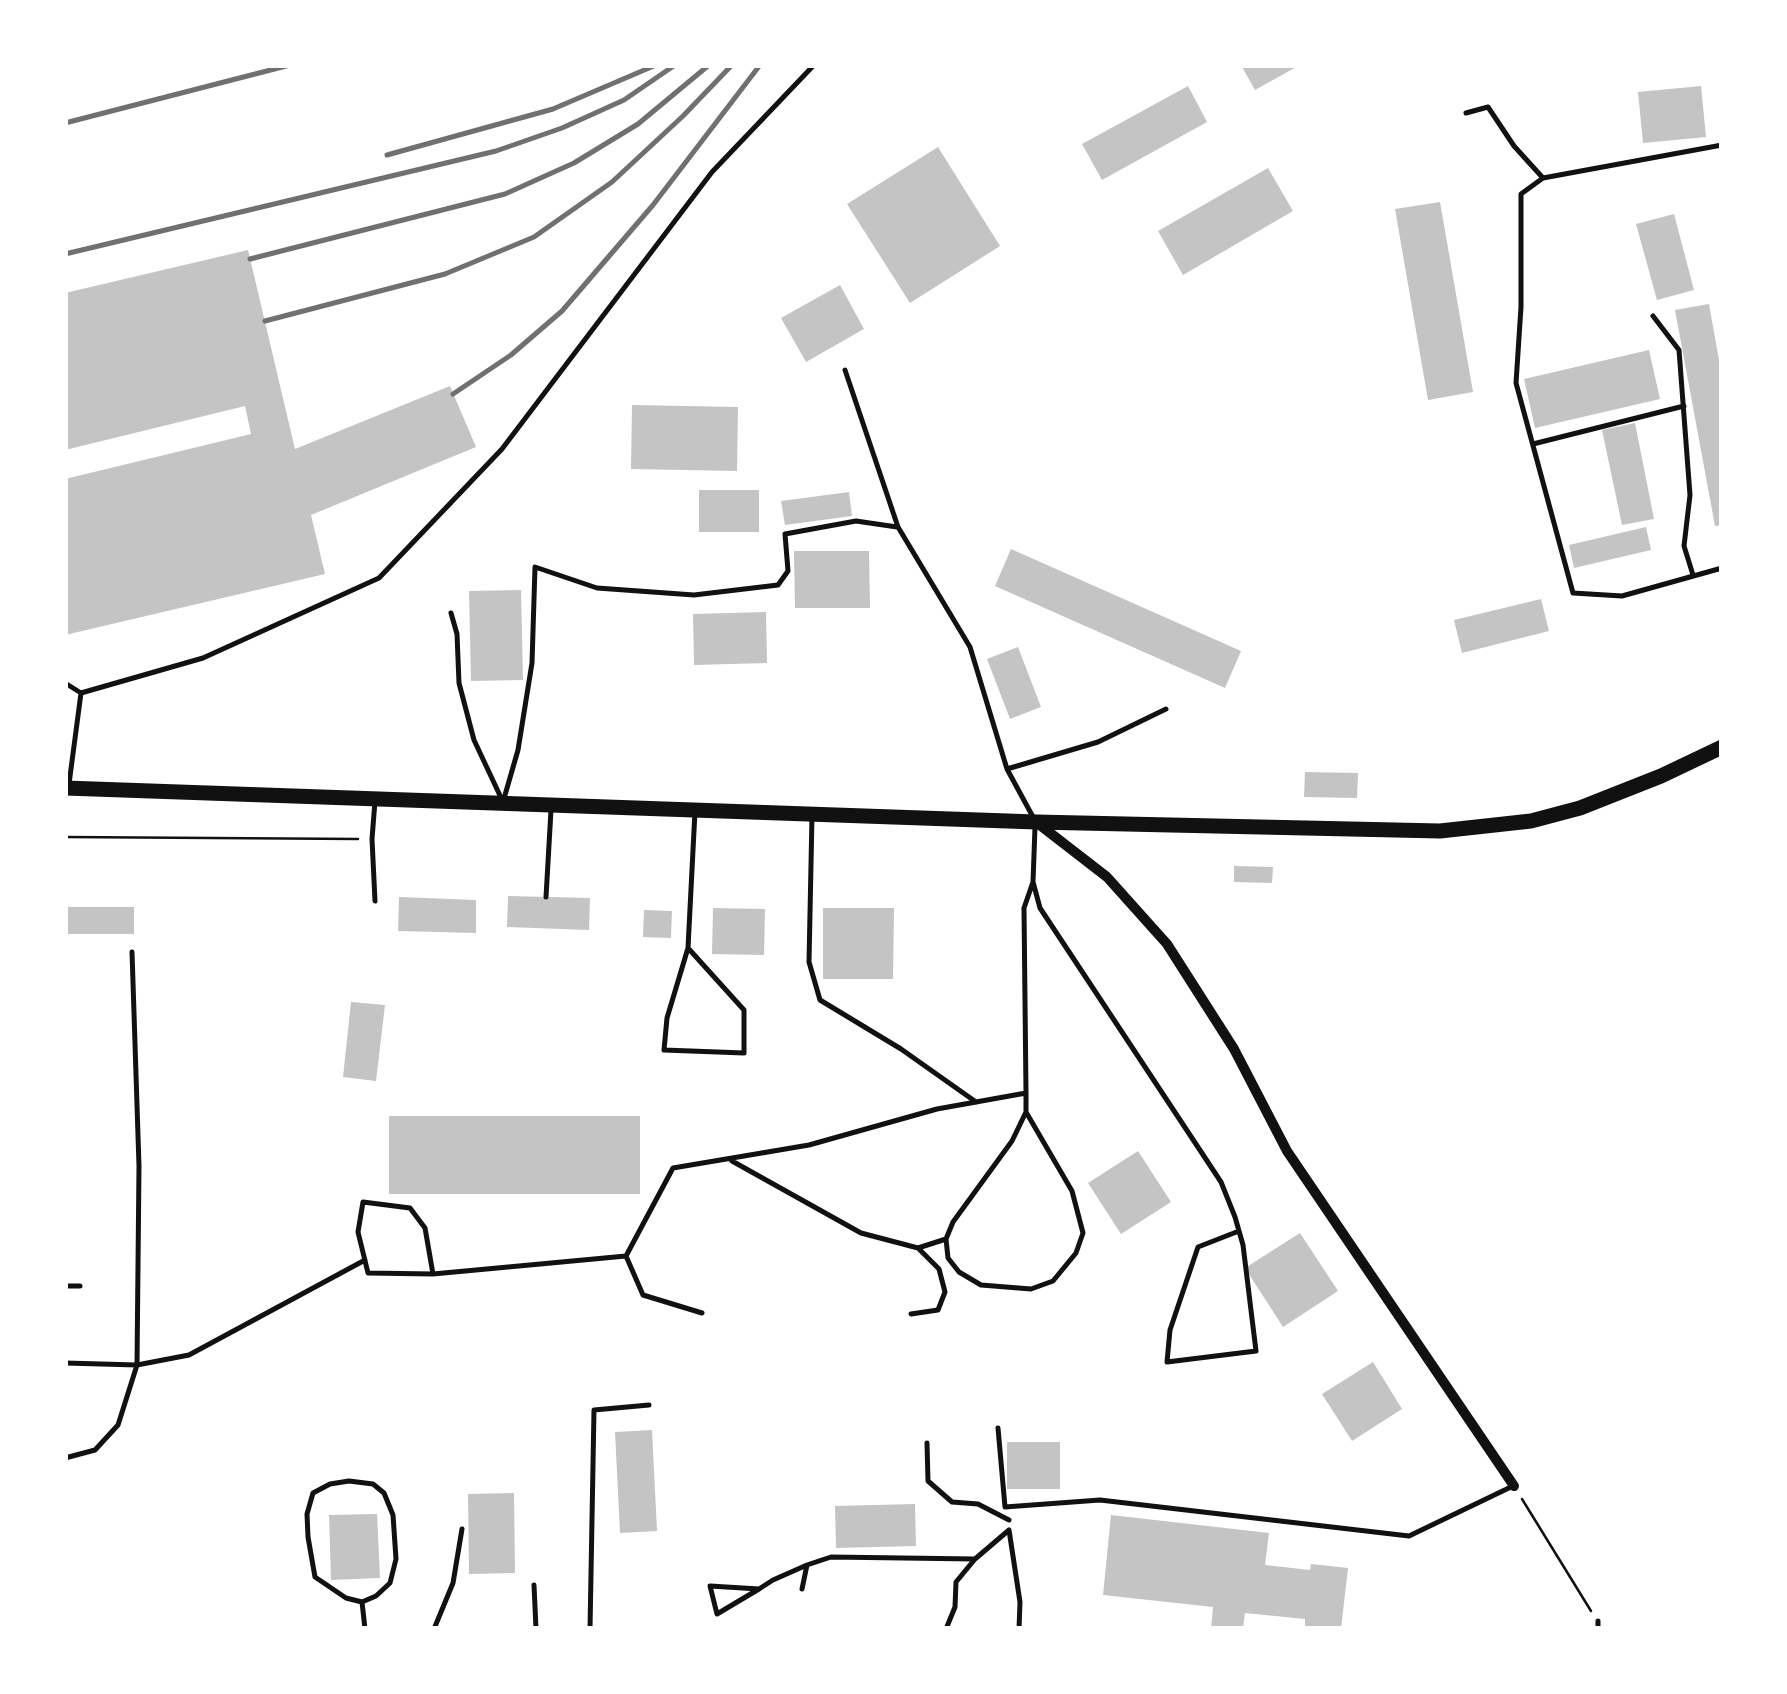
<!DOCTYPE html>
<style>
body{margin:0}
#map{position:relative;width:1787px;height:1694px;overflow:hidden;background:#fff;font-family:Merriweather,serif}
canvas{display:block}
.frame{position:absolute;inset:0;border:68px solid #fff;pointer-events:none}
</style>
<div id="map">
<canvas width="1787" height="1694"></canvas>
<div class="frame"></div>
</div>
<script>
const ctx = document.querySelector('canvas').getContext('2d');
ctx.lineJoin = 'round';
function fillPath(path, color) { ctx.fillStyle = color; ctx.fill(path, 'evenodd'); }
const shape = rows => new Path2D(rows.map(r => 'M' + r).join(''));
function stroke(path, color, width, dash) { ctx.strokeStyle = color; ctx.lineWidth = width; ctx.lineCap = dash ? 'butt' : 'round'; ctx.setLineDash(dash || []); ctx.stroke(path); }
fillPath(shape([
 [1241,65,1300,65,1255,90],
 [1188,86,1207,122,1102,180,1082,144],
 [1701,86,1706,137,1643,143,1638,92],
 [938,147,1000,246,910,303,847,204],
 [1268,168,1293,211,1183,275,1158,231],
 [1440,202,1473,392,1428,400,1395,209],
 [1674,214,1694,290,1657,300,1636,224],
 [248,250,295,449,450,386,476,447,311,515,325,574,65,635,65,479,251,434,245,406,65,450,65,293],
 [840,285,864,329,806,362,781,318],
 [1709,304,1722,377,1722,525,1715,526,1675,310],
 [1649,350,1660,399,1535,428,1524,379],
 [632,405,738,407,737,471,631,469],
 [1635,423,1654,519,1622,525,1602,430],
 [699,490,759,490,759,532,699,532],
 [849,492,852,516,785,525,781,501],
 [1646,527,1651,550,1574,568,1569,545],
 [1011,549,1241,651,1225,688,995,586],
 [794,551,869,551,870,608,795,608],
 [521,590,523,680,471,681,469,591],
 [1541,599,1549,631,1462,653,1454,620],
 [766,612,767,663,694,665,693,614],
 [1018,647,1041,707,1010,719,987,659],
 [1305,772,1358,773,1357,798,1304,797],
 [1234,866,1273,867,1272,883,1234,882],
 [508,896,590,898,589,930,507,927],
 [399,897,476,900,476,933,398,931],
 [65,907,134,907,134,934,65,934],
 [713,908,765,909,764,955,712,954],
 [823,908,894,908,893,979,823,979],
 [644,910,672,911,671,938,643,937],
 [351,1002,385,1005,376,1081,343,1077],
 [389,1116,640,1116,640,1194,389,1194],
 [1138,1151,1171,1202,1121,1234,1088,1183],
 [1300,1233,1338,1291,1283,1327,1245,1268],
 [1373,1362,1402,1409,1352,1441,1322,1394],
 [652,1430,657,1531,620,1533,615,1432],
 [1007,1442,1060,1442,1060,1489,1007,1489],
 [514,1493,515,1573,469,1574,468,1494],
 [915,1504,916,1546,836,1548,835,1506],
 [377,1514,380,1578,331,1580,329,1515],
 [1111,1515,1269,1533,1265,1565,1310,1570,1311,1564,1348,1568,1341,1629,1305,1627,1305,1619,1245,1613,1243,1629,1211,1629,1213,1607,1103,1595]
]), '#c4c4c4');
stroke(shape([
 [65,837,358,839],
 [1522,1499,1591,1611]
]), '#111', 2.5);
stroke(shape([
 [1466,113,1488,107,1514,146,1543,178],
 [1722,145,1543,178,1521,194,1521,307,1516,383,1573,593,1622,596,1722,568],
 [1653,316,1679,350,1690,495,1684,546,1693,575],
 [845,370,898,527,970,647,1007,769,1033,817],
 [1533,444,1684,406],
 [451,613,457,634,459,683,474,740,503,802,518,750,532,663,535,567,597,588,694,595,778,585,788,571,785,534,856,521,897,527],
 [65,683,81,693,203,658,379,578,502,449,712,172,814,65],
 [1007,769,1098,742,1166,709],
 [69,784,81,693],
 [812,816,809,962,820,1000,901,1049,976,1102],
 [1035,827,1033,882,1040,908,1221,1182,1235,1217,1243,1245,1256,1351,1167,1362,1170,1330,1198,1247,1239,1231],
 [546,897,551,810],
 [375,901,372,839,375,801],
 [688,948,744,1010,744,1053,664,1050,667,1018,688,948,695,811],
 [1026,1093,1026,1112,1072,1191,1083,1233,1076,1253,1053,1281,1031,1289,981,1285,959,1272,948,1258,946,1239,953,1222,1012,1141,1026,1112],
 [732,1161,861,1233,918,1248,939,1269,945,1292,938,1310,911,1314],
 [918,1248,946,1239],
 [433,1274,425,1228,410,1208,363,1202,358,1232,368,1273,433,1274,626,1256],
 [65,1286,80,1286],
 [702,1313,643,1295,626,1256,673,1168,809,1145,937,1109,1026,1093,1024,908,1033,882],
 [65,1363,137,1365,189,1355,365,1260],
 [998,1428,1005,1507,1100,1500,1409,1536,1513,1486],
 [927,1443,928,1481,952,1502,978,1504,1009,1520],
 [65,1458,95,1450,118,1425,137,1365,139,1166,132,952],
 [349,1481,373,1484,384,1493,393,1515,396,1559,390,1583,376,1596,362,1602,346,1598,315,1577,308,1537,307,1514,313,1493,330,1484,349,1481],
 [1009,1530,1020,1602,1019,1629],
 [534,1585,536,1629],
 [759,1589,710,1586,717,1614,759,1589,773,1580,807,1565],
 [802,1589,807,1565,831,1557,975,1559],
 [362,1602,365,1629],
 [1598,1621,1598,1629],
 [434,1629,453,1583,462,1529],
 [590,1629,594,1410,649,1405],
 [946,1629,955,1607,956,1582,975,1559,1009,1530]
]), '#111', 5);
stroke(shape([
 [1036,822,1107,877,1167,944,1234,1049,1287,1151,1514,1486]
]), '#111', 10);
stroke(shape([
 [65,788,1036,822,1440,831,1531,821,1580,808,1661,776,1722,747]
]), '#111', 15);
stroke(shape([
 [65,123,290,65],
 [387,155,553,109,656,65],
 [65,254,496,151,562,128,624,100,675,65],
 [250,259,505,194,574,163,638,124,709,65],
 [265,321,445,274,534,237,612,182,683,116,732,65],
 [453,394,511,355,562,311,653,205,760,65]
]), '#707070', 5);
</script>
